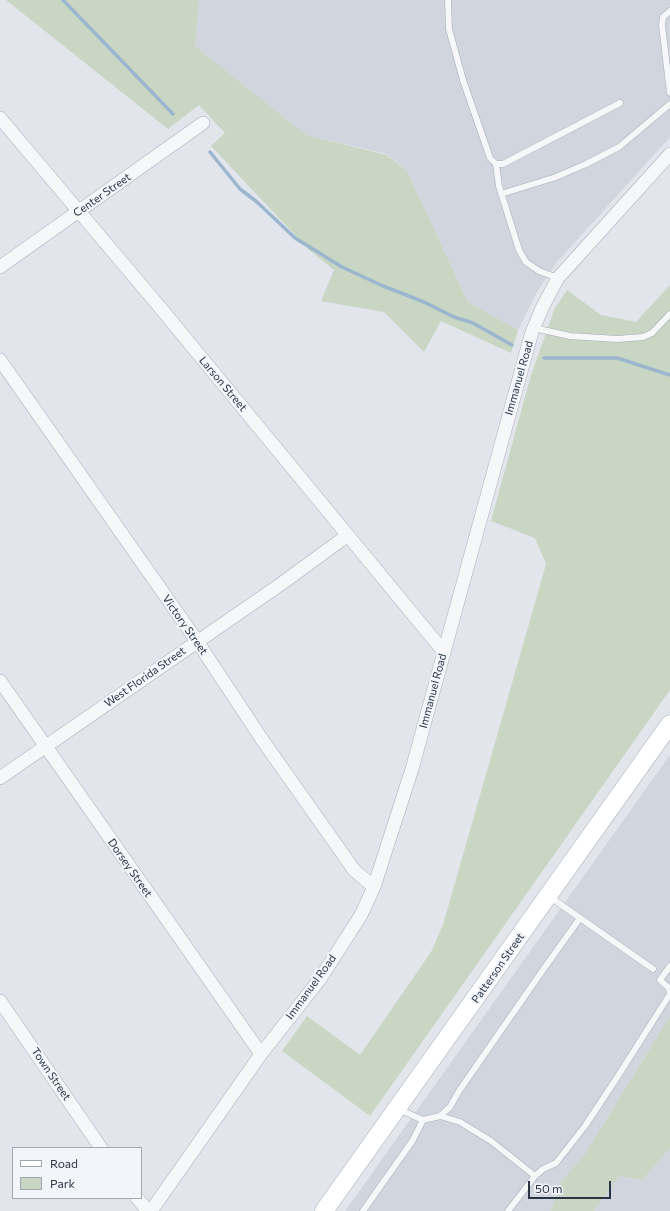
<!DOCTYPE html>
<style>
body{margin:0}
#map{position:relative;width:670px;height:1211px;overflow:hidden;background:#e2e6ec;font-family:Commissioner,sans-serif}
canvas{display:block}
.legend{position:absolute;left:12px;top:1147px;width:130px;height:52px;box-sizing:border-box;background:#f2f5f9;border:1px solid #a2a8b1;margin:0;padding:5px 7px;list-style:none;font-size:12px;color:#293445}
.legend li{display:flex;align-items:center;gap:8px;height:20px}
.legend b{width:20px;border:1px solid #a2a8b1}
.scale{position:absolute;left:528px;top:1181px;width:83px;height:18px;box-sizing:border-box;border:2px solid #293445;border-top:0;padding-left:5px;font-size:12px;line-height:14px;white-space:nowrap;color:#293445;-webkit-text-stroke:3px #f2f5f9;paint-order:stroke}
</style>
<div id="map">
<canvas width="670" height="1211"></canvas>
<ul class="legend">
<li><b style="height:5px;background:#fff"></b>Road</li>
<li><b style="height:11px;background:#c8d6c3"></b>Park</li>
</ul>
<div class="scale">50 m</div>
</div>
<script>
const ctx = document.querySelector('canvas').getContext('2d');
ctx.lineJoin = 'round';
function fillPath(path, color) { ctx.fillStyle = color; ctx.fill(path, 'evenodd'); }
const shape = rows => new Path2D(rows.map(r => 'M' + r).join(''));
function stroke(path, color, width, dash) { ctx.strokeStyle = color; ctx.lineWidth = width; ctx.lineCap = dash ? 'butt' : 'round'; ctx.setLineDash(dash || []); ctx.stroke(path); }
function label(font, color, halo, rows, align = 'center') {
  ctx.font = font + ' Commissioner,sans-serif'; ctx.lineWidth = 4; ctx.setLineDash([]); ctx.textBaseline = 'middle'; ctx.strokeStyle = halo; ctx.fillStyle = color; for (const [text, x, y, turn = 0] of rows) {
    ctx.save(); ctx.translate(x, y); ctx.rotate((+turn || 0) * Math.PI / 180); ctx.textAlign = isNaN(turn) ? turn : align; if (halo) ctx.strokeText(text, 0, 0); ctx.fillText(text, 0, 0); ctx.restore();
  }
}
fillPath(shape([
 [199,0,670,0,670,137,557,262,537,292,518,330,468,302,407,171,387,154,306,135,195,46],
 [670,755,670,1016,585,1154,560,1183,551,1211,345,1211],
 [670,1148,670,1211,594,1211,619,1176,642,1180]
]), '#d0d5de');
fillPath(shape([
 [6,0,199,0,195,46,306,135,387,155,407,171,468,302,518,330,511,353,441,321,424,352,384,312,321,301,334,270,309,250,211,146,225,133,199,105,168,129],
 [670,285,670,690,370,1116,282,1051,307,1016,360,1055,431,952,443,925,546,564,535,538,491,521,531,375,555,308,567,290,601,315,636,322],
 [670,1016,670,1148,642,1180,619,1176,594,1211,551,1211,560,1183,585,1154]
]), '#c8d6c3');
stroke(shape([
 [63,0,173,114],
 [210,152,240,189,257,202,295,238,342,267,383,286,424,302,454,317,473,323,512,345],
 [544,358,617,358,670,375]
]), '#9bb6ce', 3.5);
const service = shape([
 [448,0,449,29,463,80,490,158,496,164,503,164,620,103],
 [670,11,663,17,662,25,670,93],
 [496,164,499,186,519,250,526,262,539,271,558,278],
 [501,194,556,177,586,164,619,147,670,104],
 [534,328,570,336,617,339,643,337,652,333,670,314],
 [550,897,653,969],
 [398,1109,423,1120,440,1116,450,1107,459,1091,538,977,580,918],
 [440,1116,460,1122,491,1141,535,1176],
 [363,1211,413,1140,423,1120],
 [508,1211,535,1176,543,1169,556,1163,585,1126,618,1076,670,994,669,988,660,980,670,966]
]);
const minor = shape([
 [0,118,158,305,444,652],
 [0,267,203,123],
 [0,360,197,641,261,738,354,870,374,887],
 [0,681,261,1054],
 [0,778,281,584,348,535],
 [0,1001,101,1148],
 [137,1198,148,1211],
 [151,1211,261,1054,320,979,361,915,374,887,412,769,525,357,532,332,543,306,558,278,670,154]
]);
const secondary = shape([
 [324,1211,670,724]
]);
stroke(service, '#a7adb7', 7);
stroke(minor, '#a7adb7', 14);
stroke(secondary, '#a7adb7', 19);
stroke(service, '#f5f7f9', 6);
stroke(minor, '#f5f7f9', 13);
stroke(secondary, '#fff', 18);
label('11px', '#293445', '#f2f5f9', [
 ["Center Street",102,195,-35],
 ["Immanuel Road",519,378,-74],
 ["Larson Street",223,384,50],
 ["Victory Street",185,625,55],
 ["West Florida Street",145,677,-35],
 ["Immanuel Road",433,691,-75],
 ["Dorsey Street",130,868,55],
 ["Patterson Street",498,968,-55],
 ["Immanuel Road",311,987,-54],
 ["Town Street",51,1074,56]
]);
</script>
